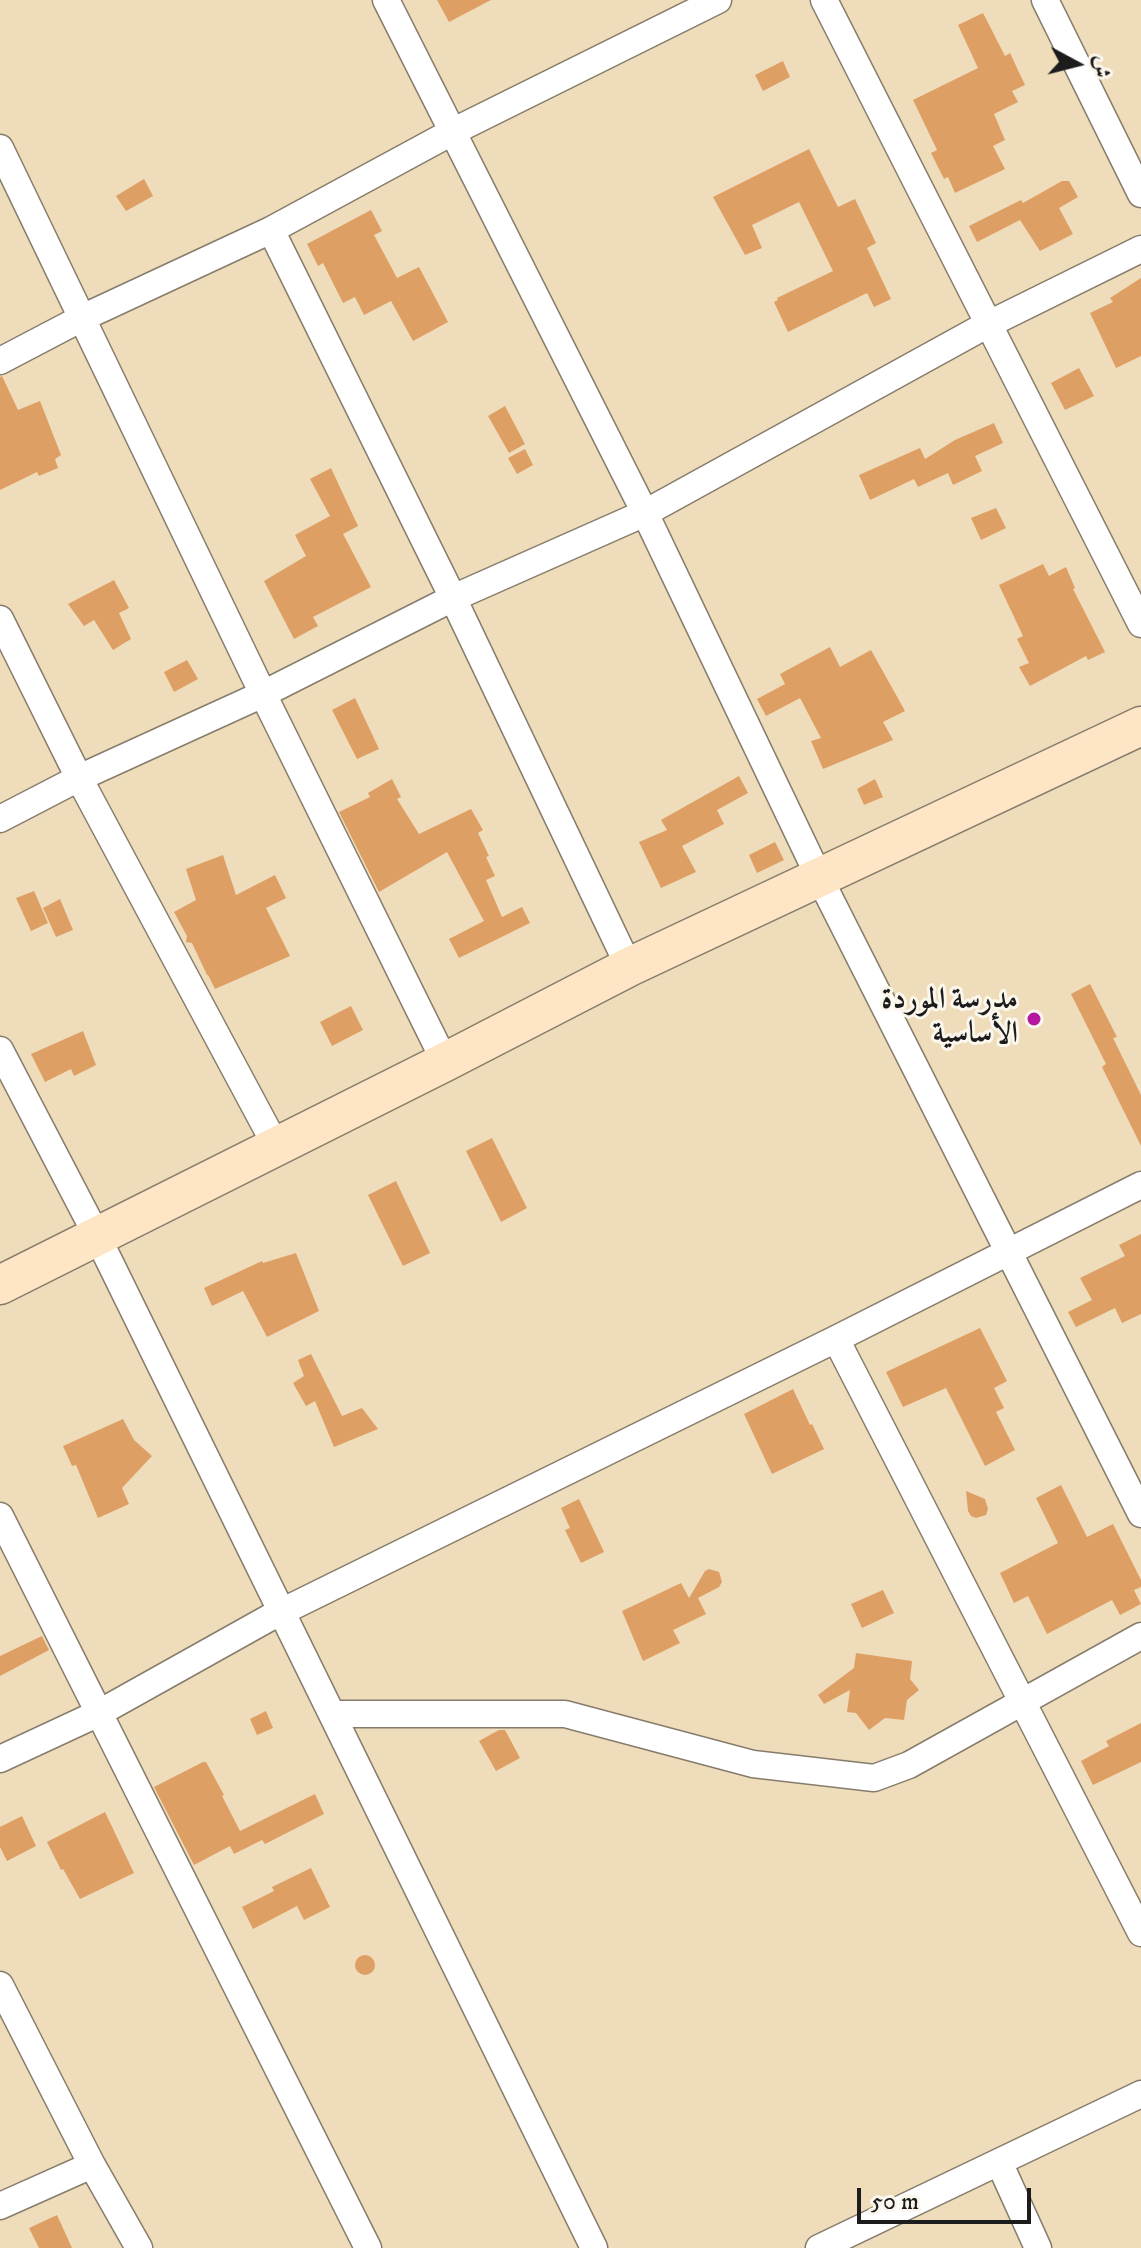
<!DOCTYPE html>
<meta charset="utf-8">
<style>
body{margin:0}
#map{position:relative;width:1141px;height:2248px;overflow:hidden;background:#efdcba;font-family:"IM FELL DW Pica",Amiri,serif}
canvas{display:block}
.north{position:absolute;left:1037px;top:24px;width:80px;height:80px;-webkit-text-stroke:6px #fbf7ec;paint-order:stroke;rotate:97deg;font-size:22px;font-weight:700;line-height:32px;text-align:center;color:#1c1c1c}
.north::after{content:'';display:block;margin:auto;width:28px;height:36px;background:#1c1c1c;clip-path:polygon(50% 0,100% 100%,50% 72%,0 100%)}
.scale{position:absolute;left:857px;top:2188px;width:174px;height:36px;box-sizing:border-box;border:4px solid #1c1c1c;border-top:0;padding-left:10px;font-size:24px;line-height:28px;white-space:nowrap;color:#1c1c1c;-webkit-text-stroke:6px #fbf7ec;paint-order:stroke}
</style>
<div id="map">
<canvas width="1141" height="2248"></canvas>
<div class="north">ش</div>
<div class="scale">50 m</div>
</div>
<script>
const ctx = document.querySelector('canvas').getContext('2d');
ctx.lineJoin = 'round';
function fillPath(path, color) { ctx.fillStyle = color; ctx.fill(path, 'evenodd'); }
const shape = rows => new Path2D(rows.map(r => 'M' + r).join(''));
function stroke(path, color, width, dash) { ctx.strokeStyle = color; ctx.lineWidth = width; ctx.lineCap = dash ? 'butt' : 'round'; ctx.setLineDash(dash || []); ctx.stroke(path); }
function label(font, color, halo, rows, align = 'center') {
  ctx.font = font + ' "IM FELL DW Pica",Amiri,serif'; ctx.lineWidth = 6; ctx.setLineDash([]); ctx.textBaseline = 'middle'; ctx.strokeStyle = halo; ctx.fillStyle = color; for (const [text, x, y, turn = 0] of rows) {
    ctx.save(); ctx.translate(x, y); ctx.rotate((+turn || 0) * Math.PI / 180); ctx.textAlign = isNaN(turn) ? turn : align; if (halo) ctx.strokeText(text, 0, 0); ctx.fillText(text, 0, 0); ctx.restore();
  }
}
fillPath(shape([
 [437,0,491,0,449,22],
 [983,13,1005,56,1010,53,1025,85,1012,91,1018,102,994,114,1005,140,993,146,1005,169,955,193,948,177,944,179,931,153,937,150,913,100,978,68,958,25],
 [783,61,790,77,763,91,755,75],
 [809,149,838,207,855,199,876,243,867,248,891,299,874,307,867,293,788,332,774,302,778,300,777,298,833,271,799,202,752,225,762,248,745,255,713,197],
 [144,179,153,196,126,211,116,196],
 [1062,181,1069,181,1078,197,1059,208,1073,234,1040,251,1020,220,977,242,969,226,1021,200,1023,203],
 [371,210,382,231,374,235,397,278,419,267,448,322,413,341,391,301,364,315,355,297,343,303,323,263,318,266,307,244],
 [1141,278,1141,356,1116,368,1090,313,1113,302,1110,298],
 [1079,368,1094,396,1065,410,1051,383],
 [2,376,18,410,40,401,61,455,55,459,58,468,39,476,37,472,0,490,0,377],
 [505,406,525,444,509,453,488,416],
 [994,423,1003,443,975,456,982,471,953,485,948,473,918,487,914,479,870,500,859,475,920,448,925,459,955,440],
 [525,449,533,465,517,474,508,458],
 [331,468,358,526,343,534,371,587,313,617,318,626,294,639,264,581,306,556,295,535,330,516,310,479],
 [996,508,1006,528,981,540,971,518],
 [1043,564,1049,576,1066,567,1075,588,1073,589,1105,652,1088,660,1086,656,1030,686,1019,667,1029,663,1017,639,1023,636,999,585],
 [114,580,129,608,119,613,131,639,113,650,94,620,84,626,68,604],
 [830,647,840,667,871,650,905,711,883,722,893,740,823,769,811,741,821,738,800,698,766,716,757,699,785,684,780,674],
 [187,660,198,679,174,692,164,672],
 [355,698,379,749,357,759,332,710],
 [739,776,748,793,717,810,724,824,682,846,696,872,661,888,639,842,667,830,661,820],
 [392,779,401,797,397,799,419,834,471,809,483,830,478,833,489,856,486,857,495,876,486,880,502,917,522,907,530,923,459,958,449,939,484,921,447,852,379,892,339,812,370,797,368,793],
 [875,779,883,797,864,805,857,789],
 [775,842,784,860,757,873,749,855],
 [223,855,236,895,275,875,286,898,266,908,290,956,215,989,208,975,207,975,192,943,186,942,187,936,174,912,196,900,186,869],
 [34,891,48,923,31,931,16,898],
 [60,899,73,930,56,937,43,908],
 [1090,984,1117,1037,1113,1038,1141,1095,1141,1146,1102,1067,1106,1064,1071,994],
 [351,1006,363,1030,332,1046,320,1022],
 [83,1031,96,1065,74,1076,71,1069,45,1082,31,1054],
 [492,1138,527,1208,501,1222,466,1151],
 [396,1181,430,1253,403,1266,368,1195],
 [1141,1234,1141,1314,1122,1323,1115,1308,1076,1327,1068,1312,1092,1300,1080,1278,1125,1256,1119,1245],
 [296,1253,319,1311,267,1337,243,1291,212,1306,204,1288,262,1261,263,1263],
 [980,1328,1007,1381,994,1388,1004,1408,996,1412,1015,1450,985,1466,946,1388,903,1407,886,1372],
 [311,1354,342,1416,362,1408,378,1429,334,1447,315,1401,306,1406,293,1383,304,1376,298,1360],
 [793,1389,810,1425,812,1424,824,1449,772,1474,744,1414],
 [123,1419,134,1440,152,1456,122,1488,129,1504,98,1518,76,1465,72,1466,63,1446],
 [1061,1485,1087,1537,1113,1524,1141,1580,1141,1587,1134,1590,1141,1604,1120,1615,1112,1600,1047,1634,1028,1596,1014,1603,1000,1573,1058,1543,1036,1498],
 [966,1491,985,1499,988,1509,986,1515,976,1518,971,1516,968,1511],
 [579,1499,604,1552,581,1563,565,1530,570,1528,561,1508],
 [709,1569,719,1572,722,1582,719,1587,698,1598,706,1614,673,1630,680,1643,643,1661,622,1611,681,1583,689,1598,705,1571],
 [883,1590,894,1613,862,1628,851,1604],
 [42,1636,49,1650,0,1676,0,1656],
 [856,1653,912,1661,910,1679,919,1690,907,1700,904,1720,885,1718,869,1730,856,1713,847,1712,850,1690,824,1704,818,1695,854,1668],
 [266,1711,273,1728,257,1735,250,1719],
 [1141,1723,1141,1762,1093,1785,1081,1761,1109,1746,1106,1741],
 [499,1730,505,1730,520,1758,496,1771,479,1741],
 [203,1762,206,1762,224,1795,222,1796,240,1831,315,1794,324,1814,265,1844,262,1840,234,1854,230,1846,194,1865,154,1787],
 [105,1812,134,1873,80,1899,63,1869,61,1870,47,1842],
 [22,1816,36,1846,7,1861,0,1847,0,1827],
 [311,1868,330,1907,304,1920,297,1906,253,1929,242,1907,274,1891,272,1887],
 '355 1965a10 10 0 1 1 20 0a10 10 0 1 1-20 0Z',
 [57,2215,72,2248,39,2248,29,2228]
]), '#de9f65');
const minor = shape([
 [386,0,645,513,819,877,1141,1514],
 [824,0,1141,624],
 [1045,0,1141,194],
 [0,148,263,694,445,1062],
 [271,230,453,598,629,967],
 [0,361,82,318,271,230,452,132,718,0],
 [0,619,79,778,276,1146],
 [0,819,79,778,263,694,453,598,645,513,981,328,1141,249],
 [0,1050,97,1236,594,2248],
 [836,1339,1141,1933],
 [0,1516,368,2248],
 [332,1714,565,1714,753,1764,874,1778,909,1765,1141,1636],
 [0,1759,99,1713,269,1618,836,1339,1141,1185],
 [0,1985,92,2165,139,2248],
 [999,2162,1038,2248],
 [0,2206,92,2165],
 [819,2248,1141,2094]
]);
const secondary = shape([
 [0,1285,445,1062,629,967,1141,726]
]);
stroke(minor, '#867c6b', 29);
stroke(secondary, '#867c6b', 41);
stroke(minor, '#fff', 26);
stroke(secondary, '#fde5c5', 38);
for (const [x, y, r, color] of [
 [1034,1019,8,"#b5179e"]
]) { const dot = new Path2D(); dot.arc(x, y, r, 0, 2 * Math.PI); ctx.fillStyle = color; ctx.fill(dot); stroke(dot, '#fbf7ec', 3); }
label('bold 30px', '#1c1c1c', '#fbf7ec', [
 ["مدرسة الموردة",1018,1002],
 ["الأساسية",1018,1036]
], 'right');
</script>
